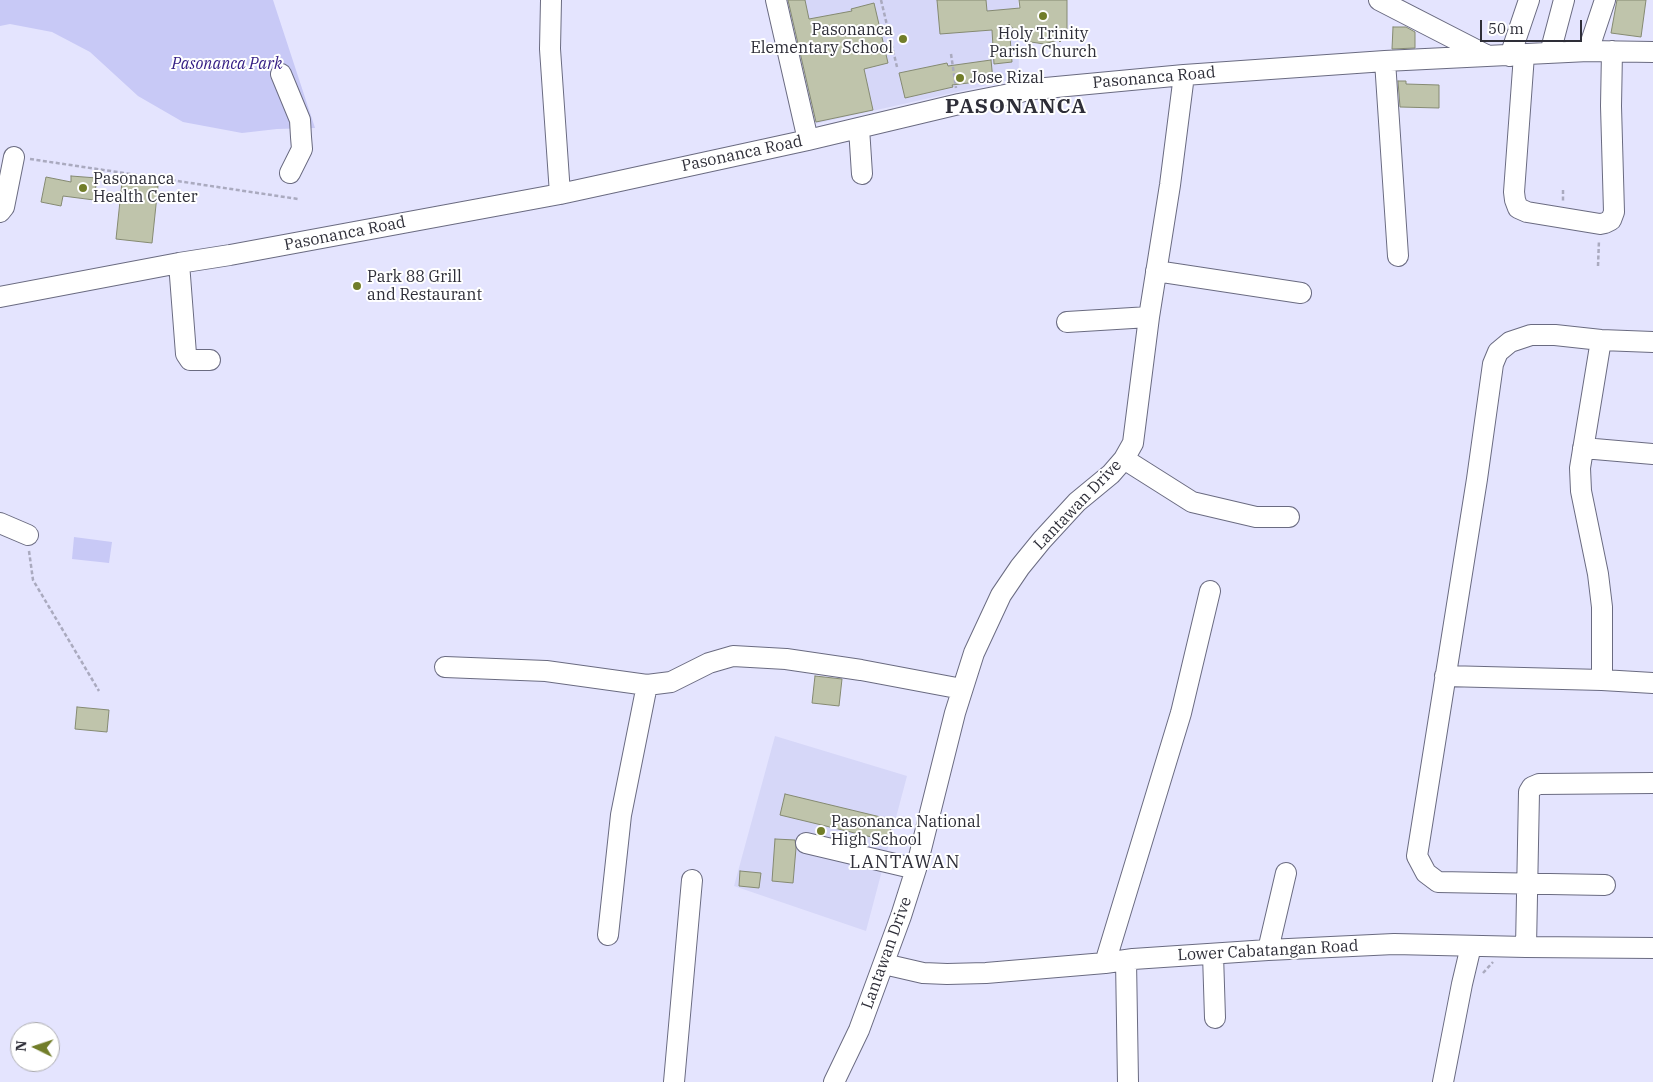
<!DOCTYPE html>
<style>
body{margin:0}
#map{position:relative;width:1653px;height:1082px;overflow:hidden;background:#e4e4fe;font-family:"IBM Plex Serif",serif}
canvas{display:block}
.north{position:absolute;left:10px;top:1022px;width:50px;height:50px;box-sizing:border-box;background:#fff;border:1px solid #ababaf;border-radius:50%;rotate:274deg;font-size:14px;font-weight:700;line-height:20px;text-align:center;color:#2e2e38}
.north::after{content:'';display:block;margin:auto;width:18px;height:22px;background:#717d29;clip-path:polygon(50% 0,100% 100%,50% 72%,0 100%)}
.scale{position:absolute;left:1480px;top:20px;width:102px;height:22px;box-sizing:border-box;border:2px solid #2e2e38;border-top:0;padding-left:6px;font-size:15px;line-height:18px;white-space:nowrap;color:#2e2e38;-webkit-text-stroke:4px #fff;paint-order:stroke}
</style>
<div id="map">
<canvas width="1653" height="1082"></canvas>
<div class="north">N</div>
<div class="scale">50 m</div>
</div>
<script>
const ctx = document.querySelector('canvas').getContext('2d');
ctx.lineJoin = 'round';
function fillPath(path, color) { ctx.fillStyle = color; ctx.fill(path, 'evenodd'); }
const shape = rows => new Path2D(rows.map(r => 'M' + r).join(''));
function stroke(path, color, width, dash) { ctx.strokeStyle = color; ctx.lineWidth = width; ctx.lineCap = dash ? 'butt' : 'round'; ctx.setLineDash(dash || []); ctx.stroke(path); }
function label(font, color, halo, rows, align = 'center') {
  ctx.font = font + ' "IBM Plex Serif",serif'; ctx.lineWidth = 4; ctx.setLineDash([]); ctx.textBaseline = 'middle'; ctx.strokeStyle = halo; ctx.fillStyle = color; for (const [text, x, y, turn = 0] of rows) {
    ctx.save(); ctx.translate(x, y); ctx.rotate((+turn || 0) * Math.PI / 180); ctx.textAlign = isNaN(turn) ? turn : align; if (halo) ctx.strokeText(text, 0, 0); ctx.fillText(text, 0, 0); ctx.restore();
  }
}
fillPath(shape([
 [779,0,1018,0,1019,78,805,126],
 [775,736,907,776,866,931,734,886]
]), '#d6d7f8');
fillPath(shape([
 [0,0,273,0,315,128,277,129,242,133,183,122,138,96,90,52,52,32,10,24,0,26],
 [74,537,112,542,109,563,72,559]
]), '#c8c9f6');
const building = shape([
 [788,0,805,0,809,19,852,11,851,9,874,3,888,63,864,69,873,110,816,122,788,0],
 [937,0,986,0,987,11,1020,8,1019,0,1067,0,1067,33,1060,42,1058,40,1044,44,1031,42,1027,44,1009,24,1012,62,994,64,992,30,940,34,937,0],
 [1617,0,1646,0,1641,37,1611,33,1617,0],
 [1393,27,1406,27,1415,32,1415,48,1392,49,1393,27],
 [991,60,993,80,952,85,953,87,905,98,899,73,947,63,948,66,991,60],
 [1398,81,1406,81,1406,84,1439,85,1439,108,1400,107,1398,81],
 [71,176,97,178,94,200,63,196,61,206,41,202,46,177,71,182,71,176],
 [122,182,158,186,152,243,116,239,122,182],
 [815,676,842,679,839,706,812,703,815,676],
 [77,707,109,710,107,732,75,729,77,707],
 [785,794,893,820,888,841,780,815,785,794],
 [775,839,795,840,796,848,793,883,772,881,775,839],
 [740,871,761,873,759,888,739,886,740,871]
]);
fillPath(building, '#bfc4ab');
stroke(building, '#858a72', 1);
const minor = shape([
 [551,0,550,49,560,194],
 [776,0,808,140],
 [1379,0,1488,56],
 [1588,51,1605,0],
 [1550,53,1564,0],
 [1524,55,1514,192,1515,200,1518,208,1527,212,1600,224,1605,223,1611,220,1614,212,1611,106,1612,51],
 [1510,56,1529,0],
 [1385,61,1398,256],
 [281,74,300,120,301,137,302,149,290,173],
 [859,128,862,174],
 [0,212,4,207,14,157],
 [179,263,186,354,190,360,210,360],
 [1156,271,1301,293],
 [0,297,179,263,230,255,560,194,808,140,959,104,1035,89,1184,75,1385,61,1588,51,1653,52],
 [1067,322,1149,317],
 [1601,340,1580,468,1581,491,1598,574,1602,607,1602,680],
 [1583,448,1653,454],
 [1124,459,1192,502,1256,517,1289,517],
 [0,523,28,535],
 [445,667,546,671,647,685,671,682,709,663,733,656,786,659,861,670,962,689],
 [1445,676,1602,680,1653,683],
 [806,843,916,869],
 [1605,885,1438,882,1426,873,1417,856,1477,479,1493,364,1498,352,1510,342,1531,335,1555,335,1601,340,1653,342],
 [608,935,621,815,647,685],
 [1526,947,1529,792,1532,787,1539,784,1653,783],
 [1268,950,1286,873],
 [1213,954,1215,1018],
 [1126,960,1128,1082],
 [1105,963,1181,713,1210,591],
 [884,964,923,973,947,974,986,973,1105,963,1133,959,1268,950,1394,944,1526,947,1653,948],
 [674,1082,692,880],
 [834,1082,859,1030,901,916,916,869,955,713,974,653,1001,595,1020,567,1042,540,1077,502,1111,474,1124,459,1133,443,1149,317,1170,185,1184,75],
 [1443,1082,1462,984,1471,946]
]);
stroke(minor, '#6a6b81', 22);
stroke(shape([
 [881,0,897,67],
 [951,54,956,88],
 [30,159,298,199],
 [1563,190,1563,202],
 [1598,266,1599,240],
 [29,551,33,580,99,691],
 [1483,973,1493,962]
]), '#aaaabf', 2.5, [4, 2.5]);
stroke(minor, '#fff', 20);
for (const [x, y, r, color] of [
 [1043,16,5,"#717d29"],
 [903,39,5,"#717d29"],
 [960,78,5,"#717d29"],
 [83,188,5,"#717d29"],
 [357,286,5,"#717d29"],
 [821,831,5,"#717d29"]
]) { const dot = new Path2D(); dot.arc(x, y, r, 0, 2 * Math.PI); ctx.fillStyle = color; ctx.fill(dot); stroke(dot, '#fff', 2); }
label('16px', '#2e2e38', '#fff', [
 ["Pasonanca",893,30,"right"],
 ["Elementary School",893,48,"right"],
 ["Holy Trinity",1043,34,"center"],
 ["Parish Church",1043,52,"center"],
 ["Jose Rizal",970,78],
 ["Pasonanca",93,179],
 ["Health Center",93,197],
 ["Park 88 Grill",367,277],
 ["and Restaurant",367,295],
 ["Pasonanca National",831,822],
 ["High School",831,840]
], 'left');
label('italic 16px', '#362085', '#fff', [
 ["Pasonanca Park",227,64]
]);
label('16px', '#2e2e38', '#fff', [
 ["Pasonanca Road",1154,78,-5],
 ["Pasonanca Road",742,154,-12],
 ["Pasonanca Road",345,234,-11],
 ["Lantawan Drive",1078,505,-46],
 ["Lower Cabatangan Road",1268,951,-3],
 ["Lantawan Drive",887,953,-70]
]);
ctx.letterSpacing = '1px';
label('18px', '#2e2e38', '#fff', [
 ["LANTAWAN",905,863]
]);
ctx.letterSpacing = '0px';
ctx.letterSpacing = '1px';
label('bold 21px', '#2e2e38', '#fff', [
 ["PASONANCA",1016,107]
]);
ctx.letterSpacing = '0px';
</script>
